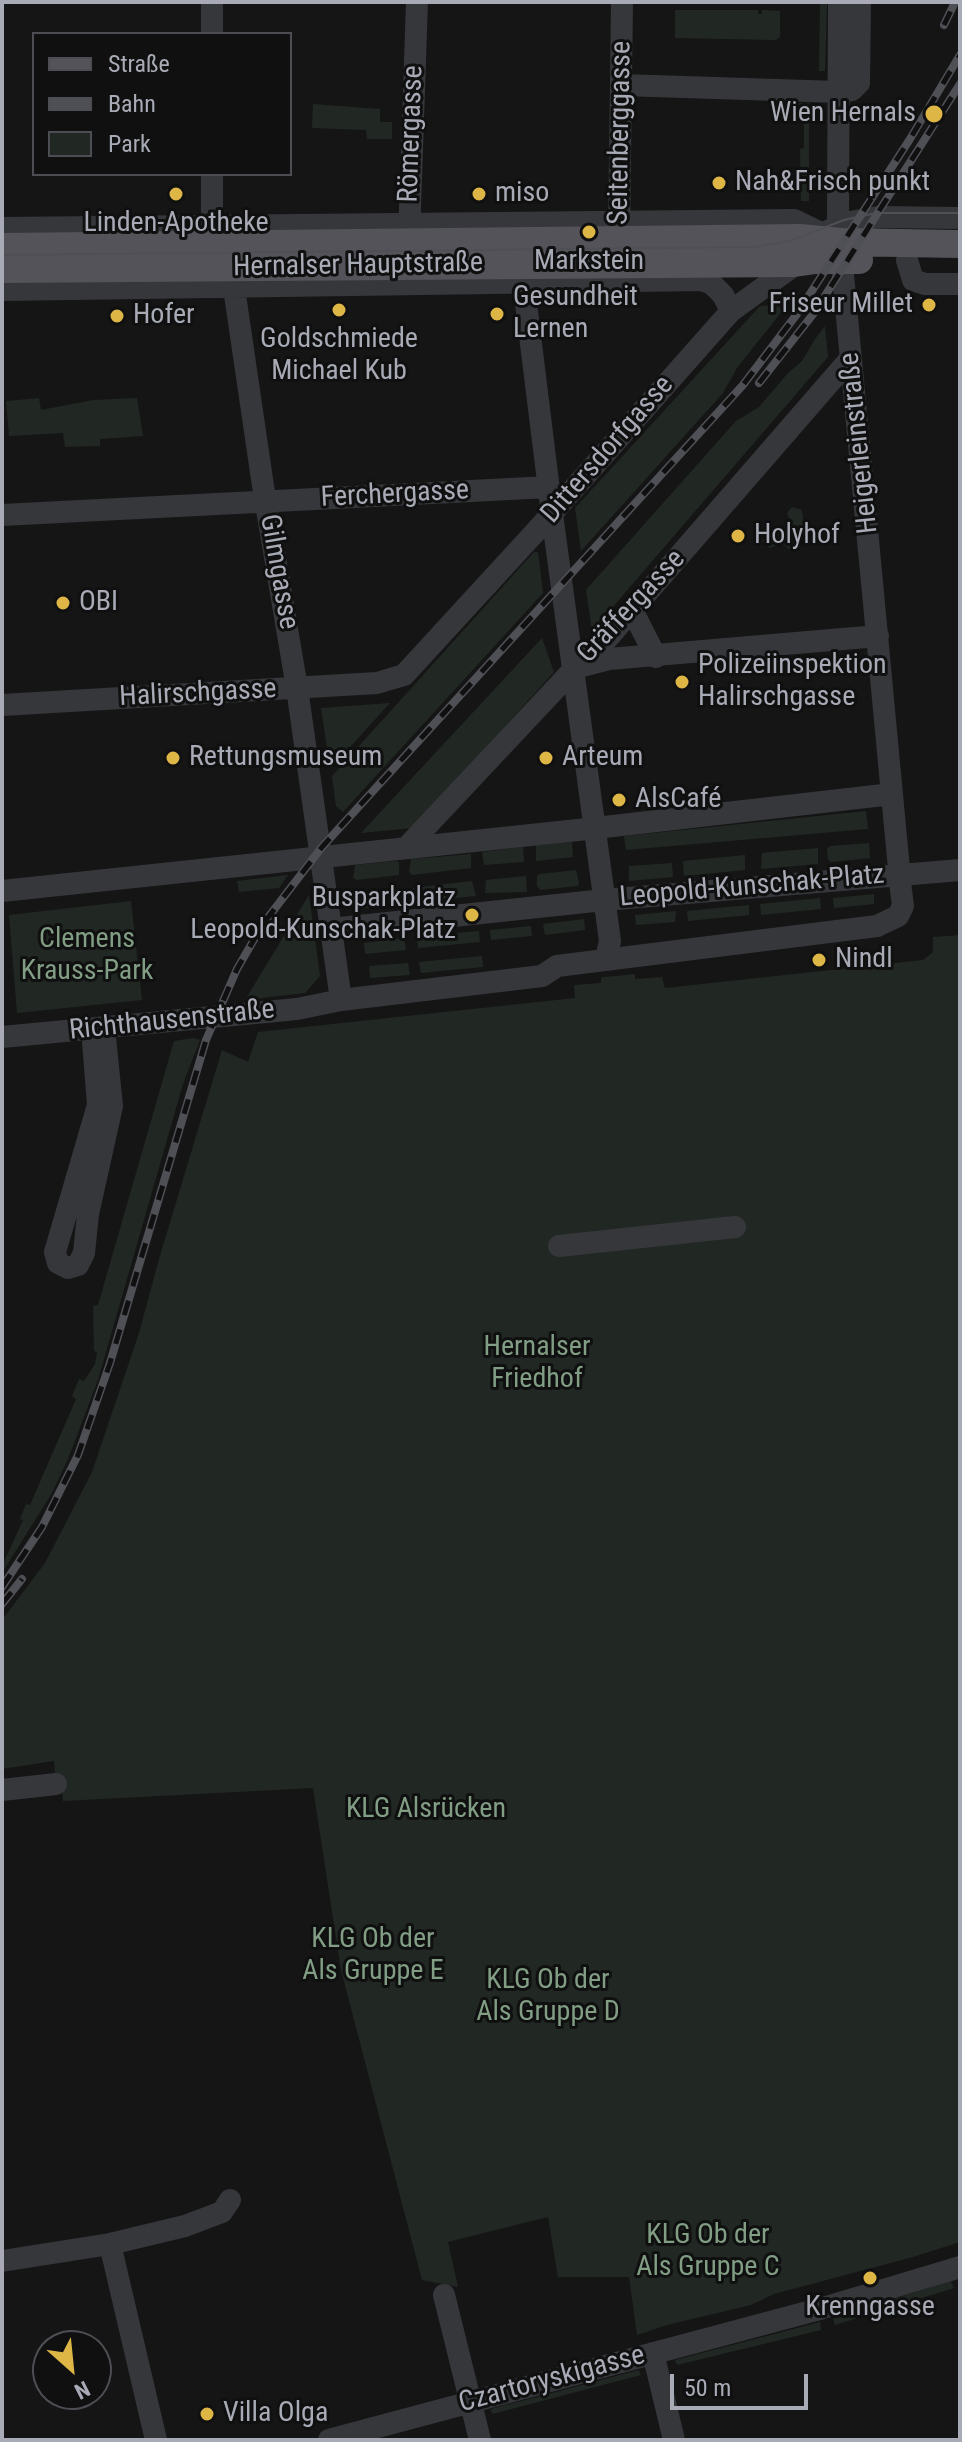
<!DOCTYPE html>
<meta charset="utf-8">
<style>
body{margin:0}
#map{position:relative;width:962px;height:2442px;overflow:hidden;background:#151516;font-family:"Roboto Condensed",sans-serif}
canvas{display:block}
.frame{position:absolute;inset:0;border:4px solid #a8abb5;pointer-events:none}
.legend{position:absolute;left:32px;top:32px;width:260px;height:144px;box-sizing:border-box;background:#101011;border:2px solid #4d4e53;margin:0;padding:10px 14px;list-style:none;font-size:24px;color:#a8abb5}
.legend li{display:flex;align-items:center;gap:16px;height:40px}
.legend b{width:40px;border:2px solid #4d4e53}
.north{position:absolute;left:32px;top:2330px;width:80px;height:80px;box-sizing:border-box;background:#101011;border:2px solid #4d4e53;border-radius:50%;rotate:153deg;font-size:22px;font-weight:700;line-height:32px;text-align:center;color:#a8abb5}
.north::after{content:'';display:block;margin:auto;width:28px;height:36px;background:#ddb646;clip-path:polygon(50% 0,100% 100%,50% 72%,0 100%)}
.scale{position:absolute;left:670px;top:2374px;width:138px;height:36px;box-sizing:border-box;border:4px solid #a8abb5;border-top:0;padding-left:10px;font-size:24px;line-height:28px;white-space:nowrap;color:#a8abb5;-webkit-text-stroke:6px #101011;paint-order:stroke}
</style>
<div id="map">
<canvas width="962" height="2442"></canvas>
<div class="frame"></div>
<ul class="legend">
<li><b style="height:10px;background:#535359"></b>Straße</li>
<li><b style="height:10px;background:#4f5056"></b>Bahn</li>
<li><b style="height:22px;background:#212823"></b>Park</li>
</ul>
<div class="north">N</div>
<div class="scale">50 m</div>
</div>
<script>
const ctx = document.querySelector('canvas').getContext('2d');
ctx.lineJoin = 'round';
function fillPath(path, color) { ctx.fillStyle = color; ctx.fill(path, 'evenodd'); }
const shape = rows => new Path2D(rows.map(r => 'M' + r).join(''));
function stroke(path, color, width, dash) { ctx.strokeStyle = color; ctx.lineWidth = width; ctx.lineCap = dash ? 'butt' : 'round'; ctx.setLineDash(dash || []); ctx.stroke(path); }
function label(font, color, halo, rows, align = 'center') {
  ctx.font = font + ' "Roboto Condensed",sans-serif'; ctx.lineWidth = 6; ctx.setLineDash([]); ctx.textBaseline = 'middle'; ctx.strokeStyle = halo; ctx.fillStyle = color; for (const [text, x, y, turn = 0] of rows) {
    ctx.save(); ctx.translate(x, y); ctx.rotate((+turn || 0) * Math.PI / 180); ctx.textAlign = isNaN(turn) ? turn : align; if (halo) ctx.strokeText(text, 0, 0); ctx.fillText(text, 0, 0); ctx.restore();
  }
}
fillPath(shape([
 [820,2,827,2,825,71,819,71],
 [675,10,758,10,758,14,762,14,762,10,780,11,780,37,776,40,675,38],
 [798,103,809,103,809,201,801,201,800,149,804,148,804,112,795,111],
 [313,104,380,109,380,122,392,122,392,139,367,139,366,130,312,128],
 [777,305,783,310,737,368,723,393,581,551,575,508,760,306],
 [825,326,828,357,592,631,586,590,593,582,736,421,759,407,788,373,802,361,815,339],
 [39,398,41,410,93,400,137,398,143,436,100,439,100,446,65,447,63,433,9,436,6,401],
 [792,507,802,510,805,536,798,543,800,547,792,551,781,543,770,548,762,541,773,529,780,531,790,520,787,513],
 [534,552,538,552,543,593,343,812,336,806,332,776],
 [542,638,554,672,413,828,361,833],
 [390,703,331,768,330,768,321,708],
 [866,811,868,829,626,850,624,836],
 [572,842,573,857,536,861,536,845],
 [869,843,870,858,831,862,828,860,827,848,831,846],
 [523,847,524,862,484,865,482,852],
 [818,848,818,864,761,869,762,853],
 [471,854,471,868,412,875,409,872,411,859],
 [745,855,745,870,684,876,683,861],
 [396,861,399,862,399,875,357,880,353,878,355,865],
 [672,863,673,877,629,881,629,866],
 [576,870,579,883,578,886,540,890,537,886,537,876,540,874],
 [288,875,279,888,239,892,237,881],
 [526,876,527,892,485,893,486,880],
 [472,881,476,896,413,902,413,888],
 [399,889,402,904,361,909,358,906,358,894],
 [874,894,874,904,834,908,833,898],
 [309,895,320,976,305,993,245,1000],
 [820,898,821,909,761,915,760,904],
 [131,901,142,1000,17,1013,9,915],
 [749,905,749,915,688,921,687,911],
 [676,911,675,922,636,925,635,915],
 [584,919,585,930,545,935,543,924],
 [531,926,532,936,491,940,490,930],
 [479,931,480,942,418,948,417,937],
 [960,935,960,2242,913,2257,774,2294,751,2305,667,2325,637,2335,629,2277,558,2277,548,2217,448,2242,458,2287,422,2280,341,1970,313,1788,63,1801,61,1781,56,1781,54,1761,2,1769,2,1620,45,1563,92,1472,139,1333,159,1259,222,1050,248,1062,258,1032,575,998,574,985,601,983,601,978,604,977,635,974,635,979,662,977,665,988,923,960,933,952,933,937],
 [404,938,406,950,365,954,364,943],
 [482,956,483,967,421,973,419,962],
 [408,963,410,975,370,978,369,966],
 [193,1038,200,1040,183,1084,98,1380,68,1459,52,1493,2,1573,3,1564,23,1520,20,1519,26,1504,30,1505,76,1399,72,1396,79,1379,84,1381,95,1364,97,1352,94,1351,93,1306,98,1305,174,1041],
 [951,2281,954,2288,835,2325,833,2318],
 [820,2322,821,2330,677,2365,675,2360],
 [639,2370,641,2375,492,2414,491,2409]
]), '#212823');
stroke(shape([
 [212,34,212,2],
 [622,85,838,92,852,90,859,83,860,2],
 [212,174,212,226,234,288,263,486,297,688,341,1000],
 [2,228,794,220,829,237],
 [828,231,850,222,878,217,960,218],
 [409,237,417,2],
 [619,238,622,2],
 [907,260,913,280,925,284,960,284],
 [522,271,552,514,610,941,606,959],
 [2,290,702,280,712,284,723,295,731,311],
 [2,515,549,487],
 [632,610,656,657],
 [582,666,609,659,878,636],
 [2,705,377,683,404,675,539,528,731,311,800,261],
 [406,848,574,669,600,647,850,359],
 [2,891,578,830,892,794],
 [331,929,604,900,960,870],
 [92,1029,98,1105,55,1252,58,1263,68,1268,78,1265,84,1253,88,1214,112,1106,104,1028],
 [2,1037,297,1009,341,1000,542,976,557,966,877,926,898,916,903,906,901,890,838,222,839,2],
 [559,1246,735,1227],
 [2,1790,56,1784],
 [110,2244,156,2440],
 [2,2261,110,2244,185,2226,222,2212,230,2200],
 [444,2295,480,2440],
 [653,2353,674,2440],
 [329,2440,823,2308,960,2267]
]), '#36373b', 22);
stroke(shape([
 [2,247,800,238,841,242,960,244],
 [2,269,794,263,816,260,859,260]
]), '#535359', 28);
stroke(shape([
 [2,255,755,247,790,241,844,220,876,213,960,213]
]), '#4f5056', 2);
const rail = shape([
 [944,25,955,2],
 [759,383,814,313,960,84],
 [2,1587,42,1527,78,1455,110,1363,206,1040,237,969,263,924,322,847,743,385,797,314,910,139,960,55],
 [2,1604,22,1579]
]);
stroke(rail, '#4f5056', 8);
stroke(rail, '#101011', 5, [15]);
for (const [x, y, r, color] of [
 [934,114,10,"#ddb646"],
 [719,183,8,"#ddb646"],
 [176,194,8,"#ddb646"],
 [479,194,8,"#ddb646"],
 [589,232,8,"#ddb646"],
 [929,305,8,"#ddb646"],
 [339,310,8,"#ddb646"],
 [497,314,8,"#ddb646"],
 [117,316,8,"#ddb646"],
 [738,536,8,"#ddb646"],
 [63,603,8,"#ddb646"],
 [682,682,8,"#ddb646"],
 [173,758,8,"#ddb646"],
 [546,758,8,"#ddb646"],
 [619,800,8,"#ddb646"],
 [472,915,8,"#ddb646"],
 [819,960,8,"#ddb646"],
 [870,2278,8,"#ddb646"],
 [207,2414,8,"#ddb646"]
]) { const dot = new Path2D(); dot.arc(x, y, r, 0, 2 * Math.PI); ctx.fillStyle = color; ctx.fill(dot); stroke(dot, '#101011', 3); }
label('28px', '#a8abb5', '#101011', [
 ["Wien Hernals",916,114,"right"],
 ["Nah&Frisch punkt",735,183],
 ["miso",495,194],
 ["Linden-Apotheke",176,224,"center"],
 ["Markstein",589,262,"center"],
 ["Gesundheit",513,298],
 ["Lernen",513,330],
 ["Friseur Millet",913,305,"right"],
 ["Hofer",133,316],
 ["Goldschmiede",339,340,"center"],
 ["Michael Kub",339,372,"center"],
 ["Holyhof",754,536],
 ["OBI",79,603],
 ["Polizeiinspektion",698,666],
 ["Halirschgasse",698,698],
 ["Rettungsmuseum",189,758],
 ["Arteum",562,758],
 ["AlsCafé",635,800],
 ["Busparkplatz",456,899,"right"],
 ["Leopold-Kunschak-Platz",456,931,"right"],
 ["Nindl",835,960],
 ["Krenngasse",870,2308,"center"],
 ["Villa Olga",223,2414]
], 'left');
label('28px', '#a8abb5', '#101011', [
 ["Seitenberggasse",621,133,-89],
 ["Römergasse",412,134,-88],
 ["Hernalser Hauptstraße",358,266,-1],
 ["Heigerleinstraße",860,443,-96],
 ["Dittersdorfgasse",608,450,-49],
 ["Ferchergasse",395,495,-3],
 ["Gilmgasse",278,572,80],
 ["Gräffergasse",632,607,-47],
 ["Halirschgasse",198,694,-3],
 ["Leopold-Kunschak-Platz",752,887,-5],
 ["Richthausenstraße",172,1021,-6],
 ["Czartoryskigasse",552,2380,-15]
]);
label('28px', '#819e85', '#101011', [
 ["Clemens",87,940],
 ["Krauss-Park",87,972],
 ["Hernalser",537,1348],
 ["Friedhof",537,1380],
 ["KLG Alsrücken",426,1810],
 ["KLG Ob der",373,1940],
 ["Als Gruppe E",373,1972],
 ["KLG Ob der",548,1981],
 ["Als Gruppe D",548,2013],
 ["KLG Ob der",708,2236],
 ["Als Gruppe C",708,2268]
]);
</script>
